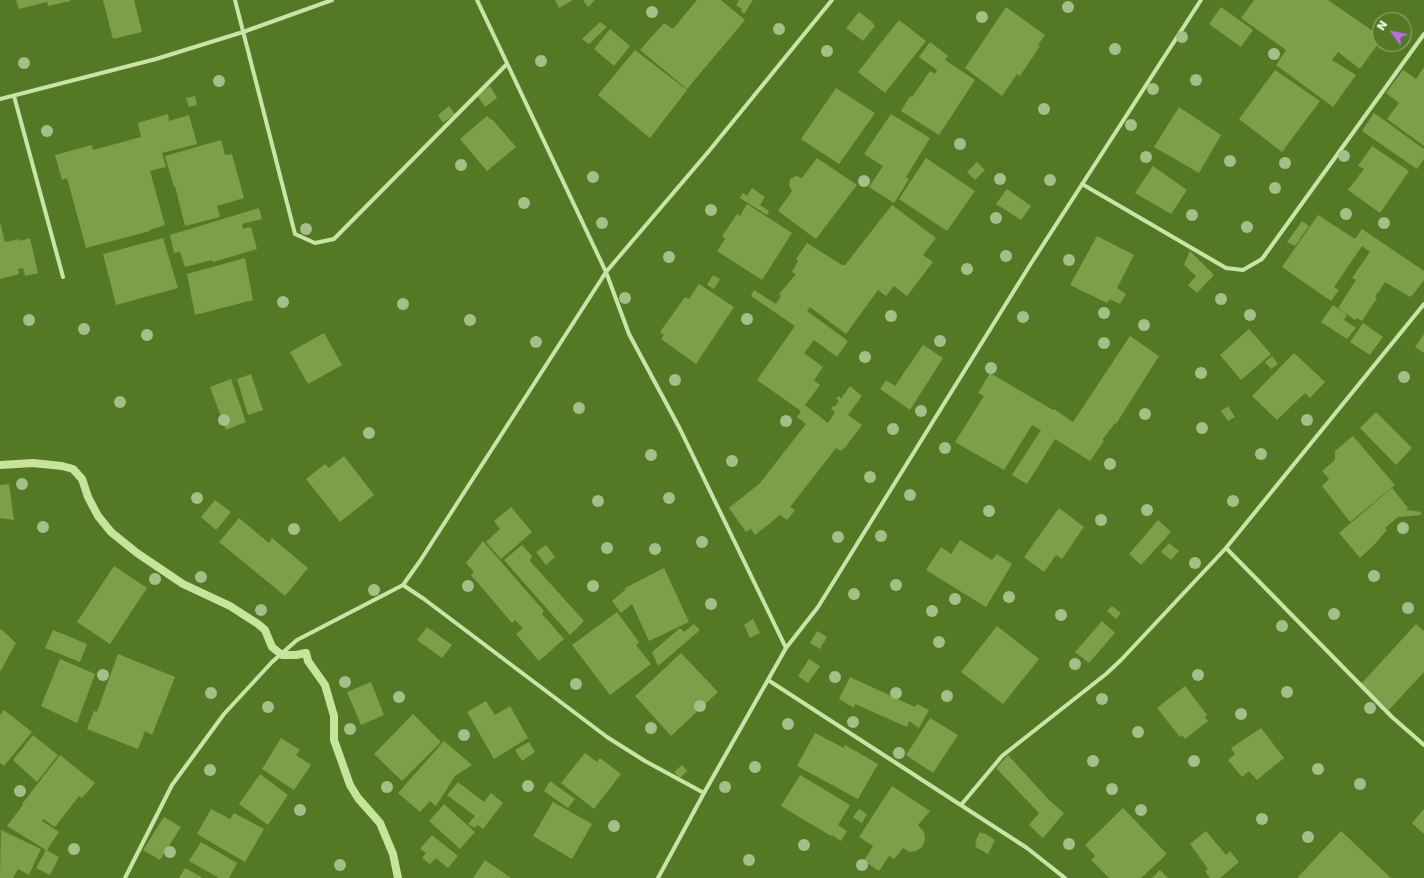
<!DOCTYPE html>
<style>
body{margin:0}
#map{position:relative;width:1424px;height:878px;overflow:hidden;background:#547925;font-family:"DejaVu Sans",sans-serif}
canvas{display:block}
.north{position:absolute;left:1372px;top:12px;width:40px;height:40px;box-sizing:border-box;background:#547925;border:1px solid #98af7c;border-radius:50%;rotate:303deg;font-size:11px;font-weight:700;line-height:16px;text-align:center;color:#fff}
.north::after{content:'';display:block;margin:auto;width:14px;height:18px;background:#b96ced;clip-path:polygon(50% 0,100% 100%,50% 72%,0 100%)}
</style>
<div id="map">
<canvas width="1424" height="878"></canvas>
<div class="north">N</div>
</div>
<script>
const ctx = document.querySelector('canvas').getContext('2d');
ctx.lineJoin = 'round';
const shape = rows => new Path2D(rows.map(r => 'M' + r).join(''));
function stroke(path, color, width, dash) { ctx.strokeStyle = color; ctx.lineWidth = width; ctx.lineCap = dash ? 'butt' : 'round'; ctx.setLineDash(dash || []); ctx.stroke(path); }
function fillPath(path, color) { ctx.fillStyle = color; ctx.fill(path, 'evenodd'); }
stroke(shape([
 [0,465,33,463,62,466,73,469,82,479,88,497,98,516,111,532,137,553,183,584,230,606,258,624,265,630,272,647,282,655,296,655,306,653,308,661,325,685,334,716,334,740,350,785,358,798,380,823,393,854,398,878]
]), '#c6e49c', 8);
fillPath(shape([
 [16,0,70,0,70,1,48,6,47,2,19,9],
 [103,0,134,0,142,32,113,39],
 [555,0,573,0,559,8],
 [583,0,595,0,588,7],
 [697,0,721,0,745,20,687,89,640,50,664,23,673,29],
 [739,0,753,0,744,14,741,11,742,9,736,5],
 [1254,0,1328,0,1380,36,1380,41,1360,69,1338,52,1332,60,1356,75,1333,107,1276,65,1286,50,1241,18],
 [1006,7,1045,35,1038,45,1040,46,1020,76,1017,74,1002,96,965,68],
 [1221,7,1253,30,1241,47,1209,24],
 [859,12,871,21,875,26,863,41,846,28],
 [899,20,926,41,885,93,858,72],
 [600,22,607,27,589,44,582,39],
 [610,29,630,46,614,66,594,49],
 [930,42,948,56,945,60,975,80,939,135,901,111,910,96,912,97,930,71,935,74,937,70,919,57],
 [635,50,687,90,650,138,598,95],
 [1424,67,1424,146,1387,119,1399,103,1386,93,1403,70,1416,79],
 [1275,70,1320,101,1282,152,1239,119],
 [490,86,497,98,485,107,477,95],
 [836,88,875,113,839,164,801,139],
 [195,96,197,105,189,107,186,98],
 [449,106,455,114,443,123,438,115],
 [1179,107,1221,135,1199,173,1154,147],
 [1374,113,1424,149,1424,159,1417,169,1362,131],
 [168,114,169,121,189,115,197,144,162,153,166,167,150,171,165,225,150,230,150,231,86,248,67,178,62,180,55,155,92,145,93,150,141,137,138,123],
 [891,114,930,138,906,177,909,179,894,203,869,187,883,166,864,154],
 [487,116,491,120,492,119,516,147,487,171,460,139],
 [221,140,225,155,232,154,244,198,217,206,220,217,185,226,175,186,174,187,165,156],
 [1372,146,1409,171,1380,213,1348,190,1364,169,1358,166],
 [817,158,857,185,816,239,778,211,792,191,789,185,790,179,796,176,802,178],
 [926,158,975,191,947,231,899,199],
 [977,162,985,170,975,180,967,172],
 [1153,166,1187,190,1171,214,1135,193],
 [752,188,765,197,760,205,769,211,767,215,740,198,743,193,747,196],
 [1007,189,1031,206,1021,220,996,204],
 [747,204,792,233,762,280,717,251,725,239,722,236,737,214,740,216],
 [892,205,936,238,923,255,933,262,907,296,894,286,886,296,878,290,846,334,810,307,807,311,848,341,837,357,814,340,804,353,823,367,814,380,820,385,805,405,828,423,835,412,831,409,833,406,835,406,839,401,836,398,839,396,841,399,850,386,862,396,848,415,862,425,844,449,843,448,841,451,836,448,790,507,795,510,787,520,780,515,755,535,751,529,746,532,729,508,760,483,806,424,797,417,801,411,757,380,795,326,751,296,754,290,776,304,781,296,779,294,796,274,792,272,798,261,796,259,807,243,842,265,845,265],
 [259,208,262,219,242,224,243,229,251,227,257,249,213,262,212,260,185,267,180,252,174,253,170,235],
 [1318,215,1355,239,1362,229,1424,271,1424,280,1412,296,1411,295,1410,297,1385,282,1378,293,1377,293,1375,297,1377,298,1362,321,1357,318,1355,320,1338,308,1356,280,1352,278,1370,252,1362,246,1334,287,1339,290,1331,301,1282,267],
 [1302,221,1309,226,1295,246,1287,242],
 [0,222,5,242,20,239,20,241,30,238,38,273,25,276,23,268,18,269,19,274,0,279],
 [1097,236,1134,255,1117,288,1126,294,1120,304,1110,299,1107,303,1070,285],
 [163,238,178,288,116,305,103,254],
 [1190,251,1214,275,1197,293,1188,285,1196,276,1184,265],
 [245,258,253,300,195,315,187,274],
 [713,275,720,279,714,289,707,285],
 [699,284,734,307,696,364,661,339,664,335,660,332,685,297,689,299],
 [1333,305,1347,315,1344,320,1356,328,1347,339,1321,322],
 [1363,323,1383,337,1370,355,1350,342],
 [1249,329,1271,354,1241,380,1220,355],
 [324,333,342,365,308,384,290,352],
 [1424,334,1424,353,1415,347],
 [1130,336,1159,356,1116,424,1115,423,1102,440,1104,441,1090,461,1055,439,1027,484,1012,475,1041,430,1032,425,1004,470,955,442,984,396,978,393,990,373,1053,410,1054,409,1073,422],
 [923,345,943,358,910,410,880,389,886,380,895,386],
 [1294,353,1325,382,1310,398,1305,393,1277,420,1252,396],
 [1272,356,1278,364,1271,369,1265,362],
 [251,374,263,410,248,415,237,379],
 [231,379,246,422,226,430,210,387],
 [1228,406,1235,417,1228,421,1221,411],
 [1376,412,1412,448,1396,465,1360,428],
 [1353,436,1395,485,1350,522,1322,486,1329,479,1322,471,1335,460,1335,451],
 [344,456,374,495,340,522,306,479,325,464,329,468],
 [9,484,14,520,0,518,0,485],
 [1392,488,1408,508,1406,510,1421,512,1421,515,1398,517,1385,528,1387,530,1374,545,1360,558,1339,533],
 [215,500,231,512,216,530,201,517],
 [511,507,532,532,501,559,486,542,500,529,494,521],
 [1059,508,1084,527,1062,559,1056,555,1044,572,1024,557],
 [239,518,269,543,272,538,308,568,285,596,219,542],
 [1158,520,1171,532,1141,565,1129,554],
 [960,540,992,560,997,554,1012,564,986,607,926,570,941,547,951,554],
 [483,541,544,611,542,614,564,639,539,661,516,634,523,628,515,620,512,623,471,575,474,572,466,563],
 [1169,543,1179,551,1171,560,1161,552],
 [522,545,532,556,530,561,584,621,570,635,504,560],
 [546,545,555,557,546,565,536,552],
 [114,566,147,588,110,644,77,622],
 [664,568,689,622,649,641,632,604,621,613,612,601,626,589,625,588],
 [1112,606,1121,613,1116,619,1107,611],
 [617,612,639,642,636,645,651,664,610,695,572,645],
 [753,619,760,633,750,638,744,625],
 [1102,621,1115,633,1089,663,1075,652],
 [694,624,700,630,658,666,652,652,680,628,684,632],
 [1416,624,1424,631,1424,672,1389,710,1361,684],
 [997,626,1039,659,1003,704,961,672],
 [427,627,452,645,442,658,417,640],
 [1,629,16,643,0,672,0,631],
 [53,630,87,644,80,662,45,648],
 [817,631,827,637,820,649,810,643],
 [681,653,718,692,671,736,635,696],
 [118,654,175,677,152,735,145,731,138,749,87,729,94,711,97,712],
 [60,659,95,674,77,723,41,706],
 [809,659,820,666,808,683,798,676],
 [850,677,915,707,917,704,929,710,919,728,909,721,907,727,855,704,854,708,839,699],
 [371,682,384,715,361,725,347,692],
 [1185,686,1207,715,1205,717,1208,721,1185,739,1182,735,1180,737,1157,708],
 [486,701,495,715,510,706,528,738,494,759,467,712],
 [4,710,32,732,4,766,0,763,0,715],
 [413,714,441,742,402,781,374,754],
 [930,718,958,735,933,773,906,755],
 [1261,728,1284,758,1257,780,1249,771,1242,777,1228,760,1235,754,1231,748],
 [815,733,844,748,845,745,878,764,858,799,797,766],
 [33,735,58,755,37,782,13,760],
 [281,738,300,750,296,755,311,765,294,790,262,769],
 [444,741,472,765,455,776,436,806,430,801,420,812,398,793],
 [529,742,535,752,522,761,515,750],
 [585,753,597,762,600,758,621,774,594,809,561,783],
 [60,755,95,783,82,798,79,796,55,827,43,819,42,821,59,832,47,850,59,857,50,875,36,868,46,850,7,826,23,805,22,804],
 [1008,755,1050,801,1064,813,1043,838,1029,825,1039,813,996,768],
 [682,765,687,771,680,778,674,772],
 [260,774,288,795,268,825,239,804],
 [800,775,850,805,838,825,847,831,841,841,832,835,831,836,781,806],
 [550,781,575,799,568,808,544,791],
 [458,782,484,802,491,793,503,803,483,829,478,825,475,828,468,824,475,816,447,795],
 [892,786,930,811,918,825,924,832,925,837,924,843,921,848,916,851,910,852,903,848,894,859,889,856,879,871,864,861,873,846,859,837],
 [553,802,592,824,572,859,533,836],
 [444,804,475,832,460,849,429,821],
 [1123,808,1167,854,1141,878,1109,878,1091,860,1095,856,1085,845],
 [211,809,230,819,234,813,264,829,245,862,197,834],
 [859,809,867,814,862,823,853,817],
 [1424,809,1424,834,1412,823],
 [164,817,181,827,160,860,143,850],
 [1,830,41,849,29,875,18,869,13,878,0,878],
 [1206,831,1226,855,1230,851,1239,862,1220,878,1210,878,1205,871,1208,869,1190,844],
 [1341,831,1391,878,1299,878,1298,877],
 [980,832,983,834,984,833,995,840,988,854,975,847,977,843,975,842],
 [432,835,458,856,448,868,436,858,430,864,422,858,426,853,420,849],
 [201,842,237,863,229,878,219,878,189,861],
 [485,860,511,878,473,878],
 [185,868,203,878,179,878],
 [1160,870,1168,878,1152,878]
]), '#7ba049');
stroke(shape([
 [235,0,295,234,315,243,334,239,507,64],
 [477,0,606,272,629,334,680,429,786,648],
 [14,96,63,277],
 [0,99,156,59,243,32,332,0],
 [1082,184,1226,268,1243,270,1262,259,1424,34],
 [1226,548,1392,717,1424,745],
 [403,585,424,599,607,737,645,761,704,793],
 [768,680,1027,848,1065,878],
 [961,805,1002,756,1106,674,1121,660,1226,548,1424,304],
 [125,878,172,785,224,714,272,662,297,640,403,585,420,561,606,272,709,151,832,0],
 [658,878,704,793,786,648,818,607,1030,265,1201,0]
]), '#cae4a8', 4);
ctx.fillStyle = '#a6be89';
for (const [x, y] of [
 [1068,7],
 [652,12],
 [982,17],
 [779,29],
 [1182,37],
 [1115,49],
 [827,51],
 [1274,54],
 [541,61],
 [24,63],
 [1196,80],
 [219,81],
 [1153,89],
 [1044,109],
 [1131,125],
 [47,131],
 [960,144],
 [1344,156],
 [1146,157],
 [1230,161],
 [1285,163],
 [461,165],
 [593,177],
 [1000,179],
 [1050,180],
 [864,181],
 [1275,188],
 [524,203],
 [711,210],
 [1346,214],
 [1192,215],
 [996,218],
 [602,223],
 [1384,223],
 [1247,227],
 [306,229],
 [1006,256],
 [669,257],
 [1069,260],
 [967,269],
 [625,298],
 [1221,299],
 [283,302],
 [403,304],
 [1104,313],
 [1250,315],
 [891,316],
 [1023,317],
 [747,319],
 [29,320],
 [470,320],
 [1144,325],
 [84,329],
 [147,335],
 [940,341],
 [536,342],
 [1104,343],
 [865,357],
 [991,368],
 [1201,373],
 [1404,377],
 [675,380],
 [120,402],
 [579,408],
 [921,411],
 [1145,414],
 [224,420],
 [1307,420],
 [786,421],
 [1202,428],
 [893,429],
 [369,433],
 [945,448],
 [1261,454],
 [651,455],
 [732,461],
 [1110,464],
 [870,477],
 [22,484],
 [910,495],
 [197,498],
 [669,498],
 [598,501],
 [1233,501],
 [1147,510],
 [989,511],
 [1101,520],
 [43,527],
 [1403,528],
 [294,529],
 [881,536],
 [838,537],
 [702,542],
 [607,548],
 [655,549],
 [1195,563],
 [1374,576],
 [201,577],
 [155,579],
 [896,585],
 [468,586],
 [593,586],
 [374,590],
 [854,594],
 [1009,597],
 [955,599],
 [711,604],
 [1408,608],
 [261,610],
 [932,611],
 [1334,614],
 [1061,615],
 [1282,626],
 [939,642],
 [1075,664],
 [103,675],
 [1198,675],
 [835,677],
 [345,682],
 [576,684],
 [1287,692],
 [211,693],
 [896,693],
 [947,696],
 [399,697],
 [1102,699],
 [700,706],
 [268,707],
 [1370,708],
 [1241,714],
 [853,722],
 [788,724],
 [651,728],
 [350,729],
 [1138,732],
 [464,735],
 [899,753],
 [1093,761],
 [1194,761],
 [755,767],
 [1318,769],
 [210,770],
 [1360,784],
 [528,786],
 [387,787],
 [725,787],
 [1112,789],
 [20,791],
 [300,810],
 [1141,810],
 [1262,819],
 [614,826],
 [1308,837],
 [1069,844],
 [804,845],
 [74,849],
 [170,852],
 [749,860],
 [340,865],
 [862,865]
]) { ctx.beginPath(); ctx.arc(x, y, 6, 0, 2 * Math.PI); ctx.fill(); }
</script>
